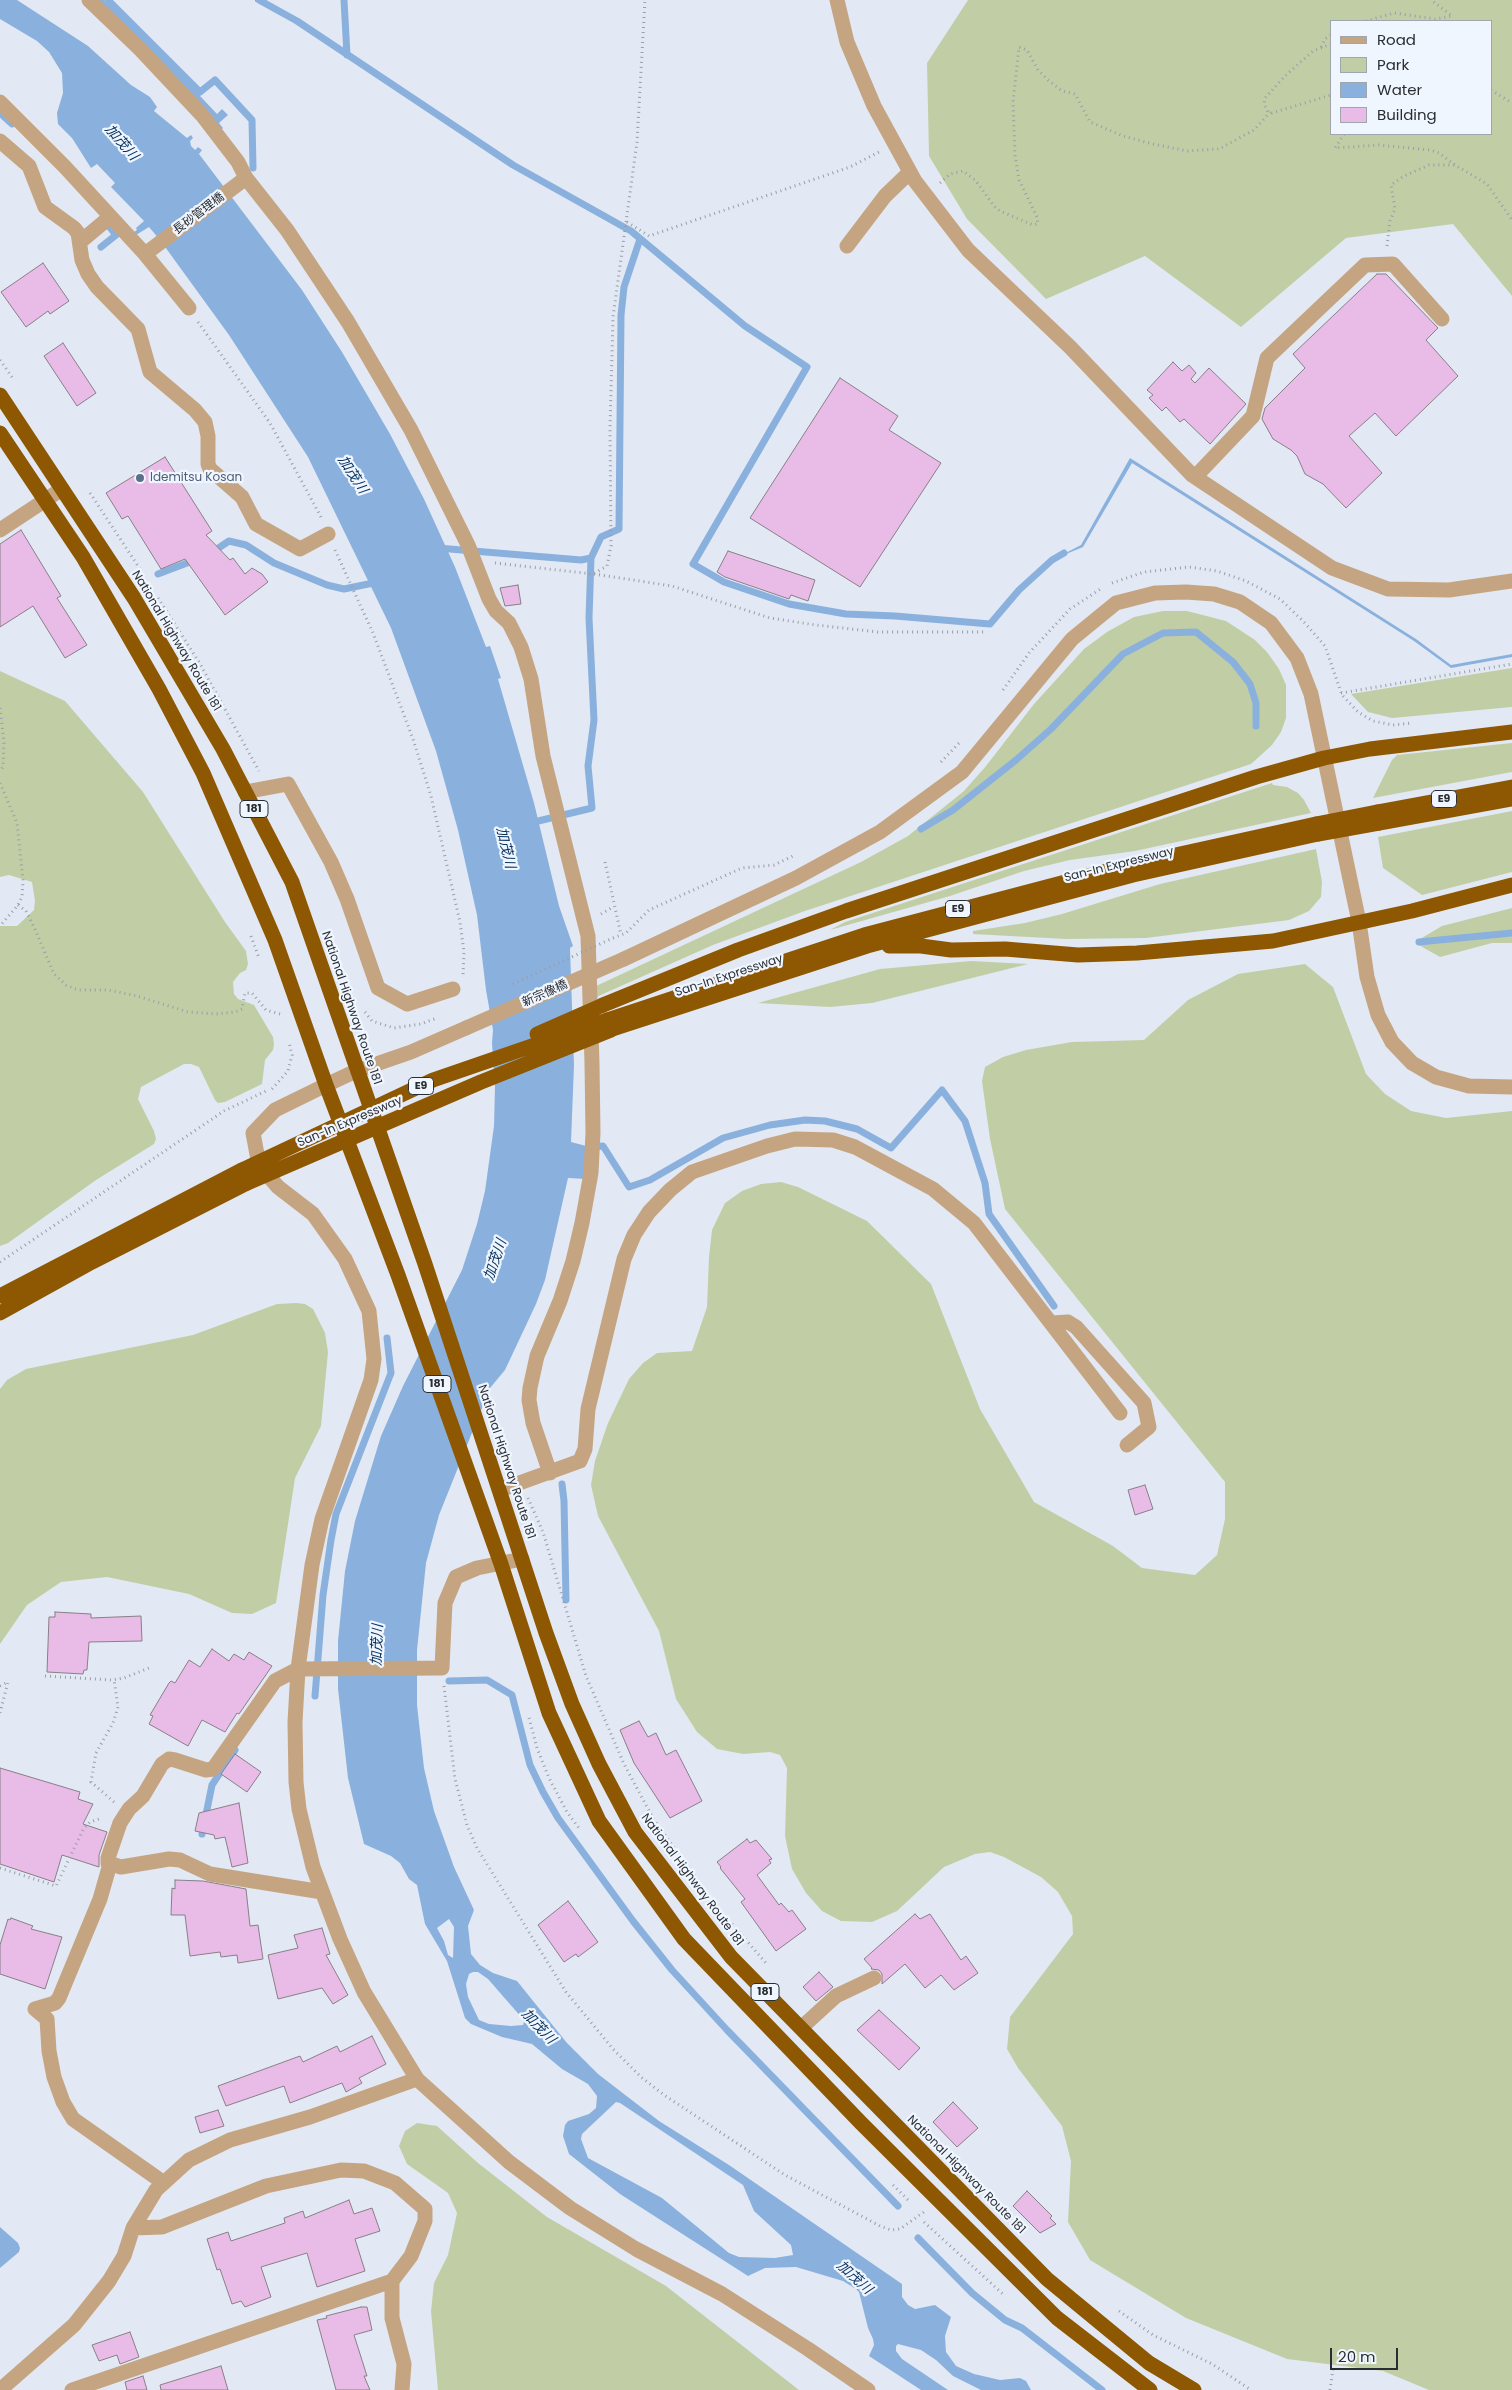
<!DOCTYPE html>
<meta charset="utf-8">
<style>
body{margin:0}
#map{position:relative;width:1512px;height:2390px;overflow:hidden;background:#e2e9f4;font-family:Poppins,sans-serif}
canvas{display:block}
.legend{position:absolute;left:1330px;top:20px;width:162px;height:115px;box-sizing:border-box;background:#f0f6ff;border:1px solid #a1a6ad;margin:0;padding:6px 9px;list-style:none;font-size:15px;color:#2a2d31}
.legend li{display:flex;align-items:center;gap:10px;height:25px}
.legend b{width:25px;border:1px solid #a1a6ad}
.scale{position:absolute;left:1330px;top:2348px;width:68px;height:22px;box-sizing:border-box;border:2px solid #2a2d31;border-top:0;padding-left:6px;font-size:15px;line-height:18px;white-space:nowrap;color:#2a2d31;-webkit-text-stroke:4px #f0f6ff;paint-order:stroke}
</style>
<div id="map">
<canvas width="1512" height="2390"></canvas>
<ul class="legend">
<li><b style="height:6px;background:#c5a581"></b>Road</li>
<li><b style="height:14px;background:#c1cea5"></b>Park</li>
<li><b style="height:14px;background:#8ab1de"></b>Water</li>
<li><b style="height:14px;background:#e9bbe7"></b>Building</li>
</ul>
<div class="scale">20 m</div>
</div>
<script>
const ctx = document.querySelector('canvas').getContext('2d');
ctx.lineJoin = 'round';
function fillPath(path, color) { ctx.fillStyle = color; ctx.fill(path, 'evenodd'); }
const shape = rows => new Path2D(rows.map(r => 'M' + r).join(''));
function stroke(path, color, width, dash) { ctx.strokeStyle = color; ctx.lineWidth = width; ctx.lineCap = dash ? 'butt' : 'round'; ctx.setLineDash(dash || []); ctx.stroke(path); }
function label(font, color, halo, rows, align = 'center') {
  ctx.font = font + ' Poppins,"Noto Sans JP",sans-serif'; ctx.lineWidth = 4.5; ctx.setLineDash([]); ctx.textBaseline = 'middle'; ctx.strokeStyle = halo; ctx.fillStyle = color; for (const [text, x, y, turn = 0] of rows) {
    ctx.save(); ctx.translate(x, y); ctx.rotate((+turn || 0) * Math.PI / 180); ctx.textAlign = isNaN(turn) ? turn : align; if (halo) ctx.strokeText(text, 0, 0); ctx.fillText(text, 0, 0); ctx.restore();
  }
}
fillPath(shape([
 [968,0,1512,0,1512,296,1453,224,1346,238,1241,327,1145,256,1046,299,967,219,929,156,927,63],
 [1331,21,1491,21,1491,134,1331,134],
 [1163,611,1187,611,1226,621,1255,640,1267,652,1279,669,1286,685,1286,718,1281,732,1272,745,1251,764,802,912,713,945,594,998,594,987,861,862,908,836,964,791,986,766,1034,704,1084,649,1107,632,1134,617],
 [1512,668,1512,707,1392,718,1368,712,1351,694],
 [0,671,65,701,143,792,225,922,246,951,248,964,246,970,240,973,233,982,234,994,238,999,254,1005,273,1037,274,1044,273,1050,265,1060,262,1084,225,1102,218,1103,215,1100,199,1067,191,1064,184,1064,141,1087,138,1099,154,1131,156,1139,154,1144,96,1180,8,1243,0,1246,0,926,17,926,34,910,35,901,32,882,9,875,0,877],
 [1512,743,1512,772,1373,798,1392,760,1397,755],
 [1272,783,1273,785,1287,787,1298,793,1304,800,1311,813,1135,851,1070,860,1024,871,950,896,830,930,845,922],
 [1512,811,1512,872,1422,895,1383,868,1378,837],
 [1316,849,1322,882,1321,897,1309,911,1289,920,1146,938,1066,939,973,934,973,931,1025,923,1062,914,1160,884],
 [1512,908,1512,931,1420,939,1442,926],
 [1512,934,1512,943,1492,943,1440,957,1417,944],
 [971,961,1028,964,872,1003,830,1007,758,1003,880,969],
 [1305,964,1333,987,1366,1074,1385,1094,1411,1111,1446,1118,1512,1111,1512,2390,1429,2390,1383,2371,1287,2359,1186,2318,1090,2260,1068,2222,1071,2161,1062,2126,1018,2068,1007,2049,1010,2017,1073,1934,1072,1916,1058,1892,1041,1877,1004,1857,990,1852,975,1854,944,1867,897,1911,872,1922,841,1921,822,1911,806,1893,792,1869,785,1836,787,1768,780,1755,770,1752,743,1754,717,1749,697,1732,676,1699,659,1631,598,1516,591,1485,595,1461,608,1423,629,1379,643,1363,657,1353,692,1351,707,1307,709,1257,712,1230,725,1203,742,1191,761,1184,781,1182,798,1187,867,1221,931,1284,980,1409,1034,1502,1113,1546,1142,1568,1195,1575,1217,1555,1225,1519,1225,1482,1005,1209,990,1139,982,1081,985,1067,1003,1057,1026,1050,1072,1042,1144,1040,1188,1000,1238,974],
 [296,1303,305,1304,313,1309,325,1333,328,1352,321,1426,295,1478,276,1603,252,1614,232,1613,189,1594,107,1577,61,1582,27,1605,0,1644,0,1389,7,1380,26,1369,193,1335,277,1304],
 [417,2123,437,2126,478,2163,547,2217,666,2286,799,2390,438,2390,431,2311,434,2283,448,2255,457,2213,448,2193,407,2164,399,2146,405,2131]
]), '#c1cea5');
fillPath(shape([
 [0,0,17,0,88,46,131,85,150,97,157,107,154,111,187,138,191,135,193,138,190,141,191,146,195,150,198,147,202,150,199,154,302,290,342,352,390,434,424,499,455,567,486,647,490,646,501,678,498,679,534,803,559,906,573,946,570,948,574,1065,571,1142,590,1147,586,1179,568,1178,545,1280,536,1304,505,1370,490,1388,439,1515,426,1563,417,1650,417,1705,424,1768,434,1811,454,1867,474,1910,468,1926,471,1954,480,1965,493,1973,517,1981,567,2043,598,2074,659,2121,729,2165,902,2284,902,2297,908,2305,915,2309,935,2305,951,2317,945,2336,946,2352,956,2366,974,2374,1000,2380,1020,2378,1026,2381,1031,2390,981,2390,953,2376,936,2360,921,2350,898,2344,896,2346,896,2351,902,2359,948,2390,921,2390,869,2356,874,2345,873,2339,868,2328,859,2292,856,2289,843,2281,796,2267,765,2268,748,2276,620,2194,569,2154,563,2136,565,2125,568,2121,589,2114,596,2108,597,2096,588,2084,562,2069,532,2044,502,2037,471,2024,465,2018,447,1961,425,1924,417,1885,409,1879,400,1863,391,1856,364,1844,348,1778,338,1689,338,1641,345,1571,355,1521,381,1436,403,1386,462,1270,477,1224,485,1191,494,1126,495,1087,492,1043,493,1030,486,990,477,915,458,830,436,751,391,628,308,457,229,335,160,240,149,227,136,235,134,232,137,230,136,228,144,221,111,187,115,183,97,164,91,168,72,138,58,124,57,113,63,93,62,73,49,52,37,41,0,19],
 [449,1919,454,1927,453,1958,448,1955,444,1941,437,1928],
 [473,1972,478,1972,488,1979,522,2018,524,2022,523,2025,511,2026,489,2024,479,2020,468,1997,466,1984,469,1974],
 [616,2102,620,2103,743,2185,754,2211,791,2245,793,2255,775,2258,739,2257,729,2253,662,2198,588,2158,581,2139,582,2134],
 [92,0,104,0,154,47,217,114,222,109,228,115,219,123,223,128,221,130],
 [1130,458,1416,639,1451,665,1512,654,1512,657,1451,668,1414,641,1132,463,1083,547,1054,559,1081,545],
 [0,2227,18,2243,20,2248,19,2252,0,2268]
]), '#8ab1de');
stroke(shape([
 [108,0,200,92,215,80,252,120,253,168],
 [259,0,297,21,513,165,631,231,745,326,807,367,693,564,724,582,789,604,846,614,895,616,990,624,1019,590,1052,560,1064,553],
 [344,0,347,55],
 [0,113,12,124],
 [101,247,116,235,104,220],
 [438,548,581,560,591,558,601,537,619,529,621,315,624,287,640,239],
 [211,553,229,541,246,545,274,563,327,585,344,589,378,582],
 [158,574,195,560],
 [530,823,592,808,588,766,594,720,589,618,591,558],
 [921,829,953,810,1016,760,1051,729,1123,654,1163,633,1196,632,1233,662,1250,684,1256,703,1256,726],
 [1419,942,1512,933],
 [592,1147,603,1146,629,1187,650,1180,723,1138,770,1125,805,1120,825,1121,857,1129,891,1148,942,1090,965,1121,985,1183,989,1214,1054,1306],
 [562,1484,564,1501,566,1600],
 [449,1681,487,1680,512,1695,530,1765,543,1792,558,1818,633,1921,672,1970,727,2030,898,2206],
 [315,1696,323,1595,331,1540,336,1514,391,1373,387,1338],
 [202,1834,212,1785,235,1750],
 [918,2238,972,2293,1005,2320,1022,2328,1102,2390]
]), '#8ab1de', 7);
const building = shape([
 [43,263,69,301,50,314,48,311,26,327,1,292,43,263],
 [1377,274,1386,274,1438,328,1426,340,1458,376,1396,436,1375,413,1349,436,1382,473,1346,508,1323,484,1305,474,1297,456,1291,450,1273,439,1262,419,1265,408,1305,368,1293,354,1377,274],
 [63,343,96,393,77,406,44,356,63,343],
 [1173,362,1182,371,1189,365,1196,373,1191,379,1195,383,1209,368,1246,404,1210,444,1184,419,1180,422,1166,407,1162,411,1149,398,1153,395,1147,390,1173,362],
 [840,378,898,416,889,430,941,463,860,587,750,518,840,378],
 [165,457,212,531,206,535,230,560,233,558,245,574,252,568,262,574,268,582,225,615,185,559,161,569,128,516,122,519,106,493,165,457],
 [21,530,61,596,57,598,87,645,65,658,33,606,0,627,0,544,21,530],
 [728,551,815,580,808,601,791,595,789,599,725,577,717,572,728,551],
 [518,585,521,604,505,606,500,588,518,585],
 [1145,1485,1153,1509,1135,1515,1128,1490,1145,1485],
 [55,1612,91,1614,91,1618,141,1616,142,1641,89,1642,87,1670,84,1670,83,1674,47,1672,49,1617,55,1617,55,1612],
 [212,1649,229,1661,234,1654,244,1660,249,1652,272,1666,239,1714,237,1713,225,1732,202,1720,188,1746,149,1724,153,1716,150,1715,169,1683,171,1681,175,1683,189,1660,200,1667,212,1649],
 [639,1721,648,1737,656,1733,666,1755,676,1750,702,1801,670,1818,634,1763,620,1730,639,1721],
 [235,1754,261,1772,247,1792,221,1774,235,1754],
 [0,1768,80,1792,78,1799,93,1804,83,1824,107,1832,99,1855,99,1867,62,1855,54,1882,0,1864,0,1768],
 [239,1803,248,1863,232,1867,225,1837,215,1839,214,1835,195,1831,199,1813,239,1803],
 [747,1839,750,1843,756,1840,772,1859,769,1860,771,1863,757,1875,779,1905,781,1903,789,1912,792,1910,806,1929,776,1951,741,1902,745,1899,720,1868,721,1867,717,1862,747,1839],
 [175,1880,203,1881,246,1889,250,1926,258,1925,263,1959,238,1963,237,1955,221,1957,220,1952,190,1956,185,1915,171,1915,172,1888,175,1889,175,1880],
 [568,1901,598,1942,578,1957,576,1954,564,1962,538,1925,568,1901],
 [915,1914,920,1919,930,1914,961,1960,966,1956,978,1973,954,1990,941,1975,925,1988,905,1964,882,1984,882,1974,879,1970,871,1969,872,1968,864,1959,915,1914],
 [11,1918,33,1926,31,1929,62,1937,45,1989,0,1974,0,1945,8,1919,10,1920,11,1918],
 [322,1928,330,1954,326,1955,348,1995,333,2004,322,1988,278,1999,268,1955,298,1948,294,1935,322,1928],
 [819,1972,833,1987,816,2001,803,1987,819,1972],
 [879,2010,920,2048,899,2070,857,2030,879,2010],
 [372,2036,386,2064,359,2078,362,2083,346,2092,342,2083,290,2103,284,2086,226,2106,218,2086,300,2056,303,2062,337,2046,340,2052,372,2036],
 [953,2102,978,2128,957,2147,933,2122,953,2102],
 [218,2110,224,2126,200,2133,195,2117,218,2110],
 [1027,2191,1052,2216,1050,2218,1056,2224,1040,2233,1013,2206,1027,2191],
 [349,2200,354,2214,372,2208,380,2231,355,2239,365,2271,317,2287,307,2253,261,2267,271,2297,245,2307,241,2301,232,2304,220,2269,217,2270,207,2239,228,2232,231,2241,285,2223,284,2218,303,2211,305,2218,349,2200],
 [361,2307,367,2307,372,2330,354,2335,367,2376,364,2376,370,2390,336,2390,317,2320,327,2318,326,2316,361,2307],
 [130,2332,139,2357,120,2364,117,2355,99,2361,92,2345,130,2332],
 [221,2366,228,2390,161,2390,160,2385,221,2366],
 [143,2376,147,2390,127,2390,125,2382,143,2376]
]);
fillPath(building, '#e9bbe7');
stroke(building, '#887f87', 1);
stroke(shape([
 [255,0,256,0],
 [1366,21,1394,13,1435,19,1452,16,1431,0],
 [1331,44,1313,51,1285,76,1265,98,1264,104,1268,112,1272,113,1331,95],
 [1321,47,1325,39,1331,35],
 [1491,90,1512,103],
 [1344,134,1335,148,1379,145,1430,150,1439,153,1455,165],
 [940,183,950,174,963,171,976,181,994,206,1000,211,1033,225,1038,224,1037,217,1019,180,1015,155,1013,102,1019,47,1027,50,1038,70,1048,80,1062,91,1075,94,1090,122,1123,136,1153,144,1187,151,1219,149,1254,130,1270,112],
 [627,222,649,236,850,167,879,152],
 [1387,246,1390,221,1395,209,1391,185,1404,176,1429,165,1455,165,1487,184,1512,220],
 [198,322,270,423,321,517],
 [0,360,14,380],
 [90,493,140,569],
 [335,550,373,633,413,739,431,796,460,922,464,952,463,975],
 [495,563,593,574,607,566,611,546,610,428,613,317,637,142,645,0],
 [594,574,672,586,770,618,816,625,878,632,986,632],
 [1112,583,1144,572,1189,567,1217,571,1246,581,1280,599,1304,622,1325,646,1342,695,1358,712,1373,721,1393,725,1412,723],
 [158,598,199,662,259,771],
 [1003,690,1029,653,1070,609,1102,588],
 [1341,693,1512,664],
 [0,708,4,742,3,767,0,771],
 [941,762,959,743],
 [0,783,17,823,23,880,22,897,18,905,0,926],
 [605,862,621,935],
 [18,905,26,911,34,927,54,974,66,985,78,990,108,990,137,996,188,1012,216,1014,235,1012,242,1009,245,993,252,993,266,1010,280,1014],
 [601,914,613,907],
 [251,936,259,958],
 [613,938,626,933,649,910,742,868,774,865,793,856],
 [365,1012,372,1021,394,1028,421,1024,437,1018],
 [272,1089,288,1071,292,1055,289,1042],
 [0,1262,224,1111,266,1091],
 [528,1498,543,1532,586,1676,624,1764,654,1820,696,1878],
 [45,1676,112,1680,124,1678,149,1668],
 [0,1686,8,1682,0,1713],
 [444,1686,455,1779,467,1825,477,1848,566,1992,613,2049,641,2077,664,2095,785,2175,880,2226,891,2230,900,2229,924,2212],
 [529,1718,537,1748,549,1778,567,1812,579,1828],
 [114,1802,91,1782,96,1753,113,1723,118,1707,114,1679],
 [0,1868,56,1886,84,1828,90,1822,102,1818],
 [732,1924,766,1963],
 [893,2185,910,2202],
 [924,2222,1005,2296],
 [1119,2311,1153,2335,1212,2364,1251,2390],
 [1330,2390,1333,2369]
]), '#999ea6', 3, [1, 4]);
stroke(shape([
 [89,0,140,49,202,115,238,162,246,178,287,230,348,322,411,430,468,545,489,599,496,611,509,623,521,647,531,679,543,756,588,936,592,1063,593,1133,591,1173,582,1223,573,1261,560,1301,537,1356,530,1388,529,1400,533,1423,550,1473],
 [837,0,847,42,874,106,915,181,968,250,1070,347,1192,475,1332,568,1388,589,1449,590,1512,581],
 [0,102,65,167,145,254,189,308],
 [0,141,29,166,45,207,74,228,78,233,82,260,88,274,97,287,138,329,150,372,195,410,205,422,208,436,208,464,210,469,242,497,256,524,300,549,328,534],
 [80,242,110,217],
 [847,246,885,196,910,172],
 [145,254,246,178],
 [1195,477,1253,416,1267,358,1365,265,1393,264,1442,319],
 [0,530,62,489],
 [245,792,288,784,331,862,347,899,378,988,407,1004,453,989],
 [624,959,796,878,880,832,962,772,1072,639,1116,603,1155,593,1186,592,1214,594,1240,602,1271,623,1297,658,1311,694,1359,922,1367,977,1378,1015,1392,1042,1412,1063,1436,1077,1469,1086,1512,1087],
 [466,1028,411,1052,356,1071,326,1085,275,1110,253,1133,259,1165,278,1187,313,1214,345,1259,369,1311,374,1359,371,1380,322,1519,312,1565,298,1669,295,1722,296,1782,299,1809,313,1867,340,1939,364,1992,417,2079,509,2162,570,2208,636,2249,722,2294,808,2349,868,2390],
 [1052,1323,1068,1322,1076,1327,1144,1403,1149,1427,1127,1445],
 [500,1490,580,1461,585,1449,588,1409,624,1259,634,1235,649,1212,670,1190,692,1172,767,1146,795,1139,833,1140,855,1147,933,1189,974,1223,1120,1413],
 [110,1864,100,1899,59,1998,55,2003,35,2009,47,2019,49,2051,54,2077,63,2102,73,2119,164,2183],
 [322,1892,210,1874,180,1860,169,1859,121,1867,108,1863,108,1858,120,1823,129,1809,143,1796,162,1764,169,1759,175,1760,206,1770,213,1769,275,1681,298,1669,442,1668,445,1603,456,1577,477,1568,522,1559],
 [801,2028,836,1996,874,1978],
 [392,2281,392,2318,404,2364,402,2390],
 [0,2390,74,2325,109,2281,124,2256,133,2228,156,2190,189,2160,230,2140,310,2117,417,2079],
 [72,2390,392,2281,411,2256,425,2221,425,2209,395,2183,364,2171,341,2170,266,2186,162,2227,133,2228]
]), '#c5a581', 15);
stroke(shape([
 [0,395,134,598,223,749,292,882,425,1264,546,1633,572,1704,599,1764,635,1832,731,1957,1047,2279,1149,2363,1194,2390],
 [0,433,83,557,159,689,203,773,275,940,326,1085,398,1275,501,1564,549,1713,599,1821,684,1939,861,2123,1057,2318,1150,2390],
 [1377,812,1512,787],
 [1379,823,1512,799],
 [889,946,921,946,951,950,1005,949,1078,955,1137,953,1273,941,1412,911,1512,885],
 [603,1005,738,950,846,911,1256,777,1324,758,1370,749,1512,732],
 [607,1020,864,935,1130,865,1316,824],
 [612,1029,867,946,1133,875,1318,834],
 [0,1296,242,1170],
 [0,1313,92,1262,247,1183]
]), '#8e5802', 15);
stroke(shape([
 [513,984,613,938]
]), '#999ea6', 3, [1, 4]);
stroke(shape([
 [466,1028,624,959]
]), '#c5a581', 15);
stroke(shape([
 [1316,824,1377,812],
 [1318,834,1379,823],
 [537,1034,603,1005],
 [242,1170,433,1080,607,1020],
 [247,1183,481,1082,611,1030]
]), '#8e5802', 15);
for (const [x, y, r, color] of [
 [140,478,5,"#5c6f8a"]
]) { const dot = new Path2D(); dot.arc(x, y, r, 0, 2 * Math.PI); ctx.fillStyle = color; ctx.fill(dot); stroke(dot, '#f0f6ff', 2); }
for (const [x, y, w] of [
 [1444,799,25],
 [254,809,28],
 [958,909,25],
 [421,1086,25],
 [437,1384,28],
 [765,1992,28]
]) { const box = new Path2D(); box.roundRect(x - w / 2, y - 8.5, w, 17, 4); ctx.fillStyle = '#f0f6ff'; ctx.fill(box); stroke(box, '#2a2d31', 1); }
label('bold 11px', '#2a2d31', null, [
 ["E9",1444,799],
 ["181",254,809],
 ["E9",958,909],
 ["E9",421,1086],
 ["181",437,1384],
 ["181",765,1992]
]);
label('12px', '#2a2d31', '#f0f6ff', [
 ["長砂管理橋",199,214,-37],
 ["National Highway Route 181",176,641,59],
 ["San-In Expressway",1119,865,-14],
 ["San-In Expressway",729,976,-18],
 ["新宗像橋",545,994,-24],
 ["National Highway Route 181",351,1008,71],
 ["San-In Expressway",350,1122,-23],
 ["National Highway Route 181",506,1462,72],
 ["National Highway Route 181",692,1880,53],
 ["National Highway Route 181",966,2175,45]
]);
label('12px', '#4e5e75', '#f0f6ff', [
 ["Idemitsu Kosan",150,478]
], 'left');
label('italic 14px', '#08325c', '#f0f6ff', [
 ["加茂川",121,143,49],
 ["加茂川",352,475,57],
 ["加茂川",505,848,77],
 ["加茂川",496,1260,-71],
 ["加茂川",378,1645,-88],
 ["加茂川",538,2027,46],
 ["加茂川",854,2278,42]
]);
</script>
